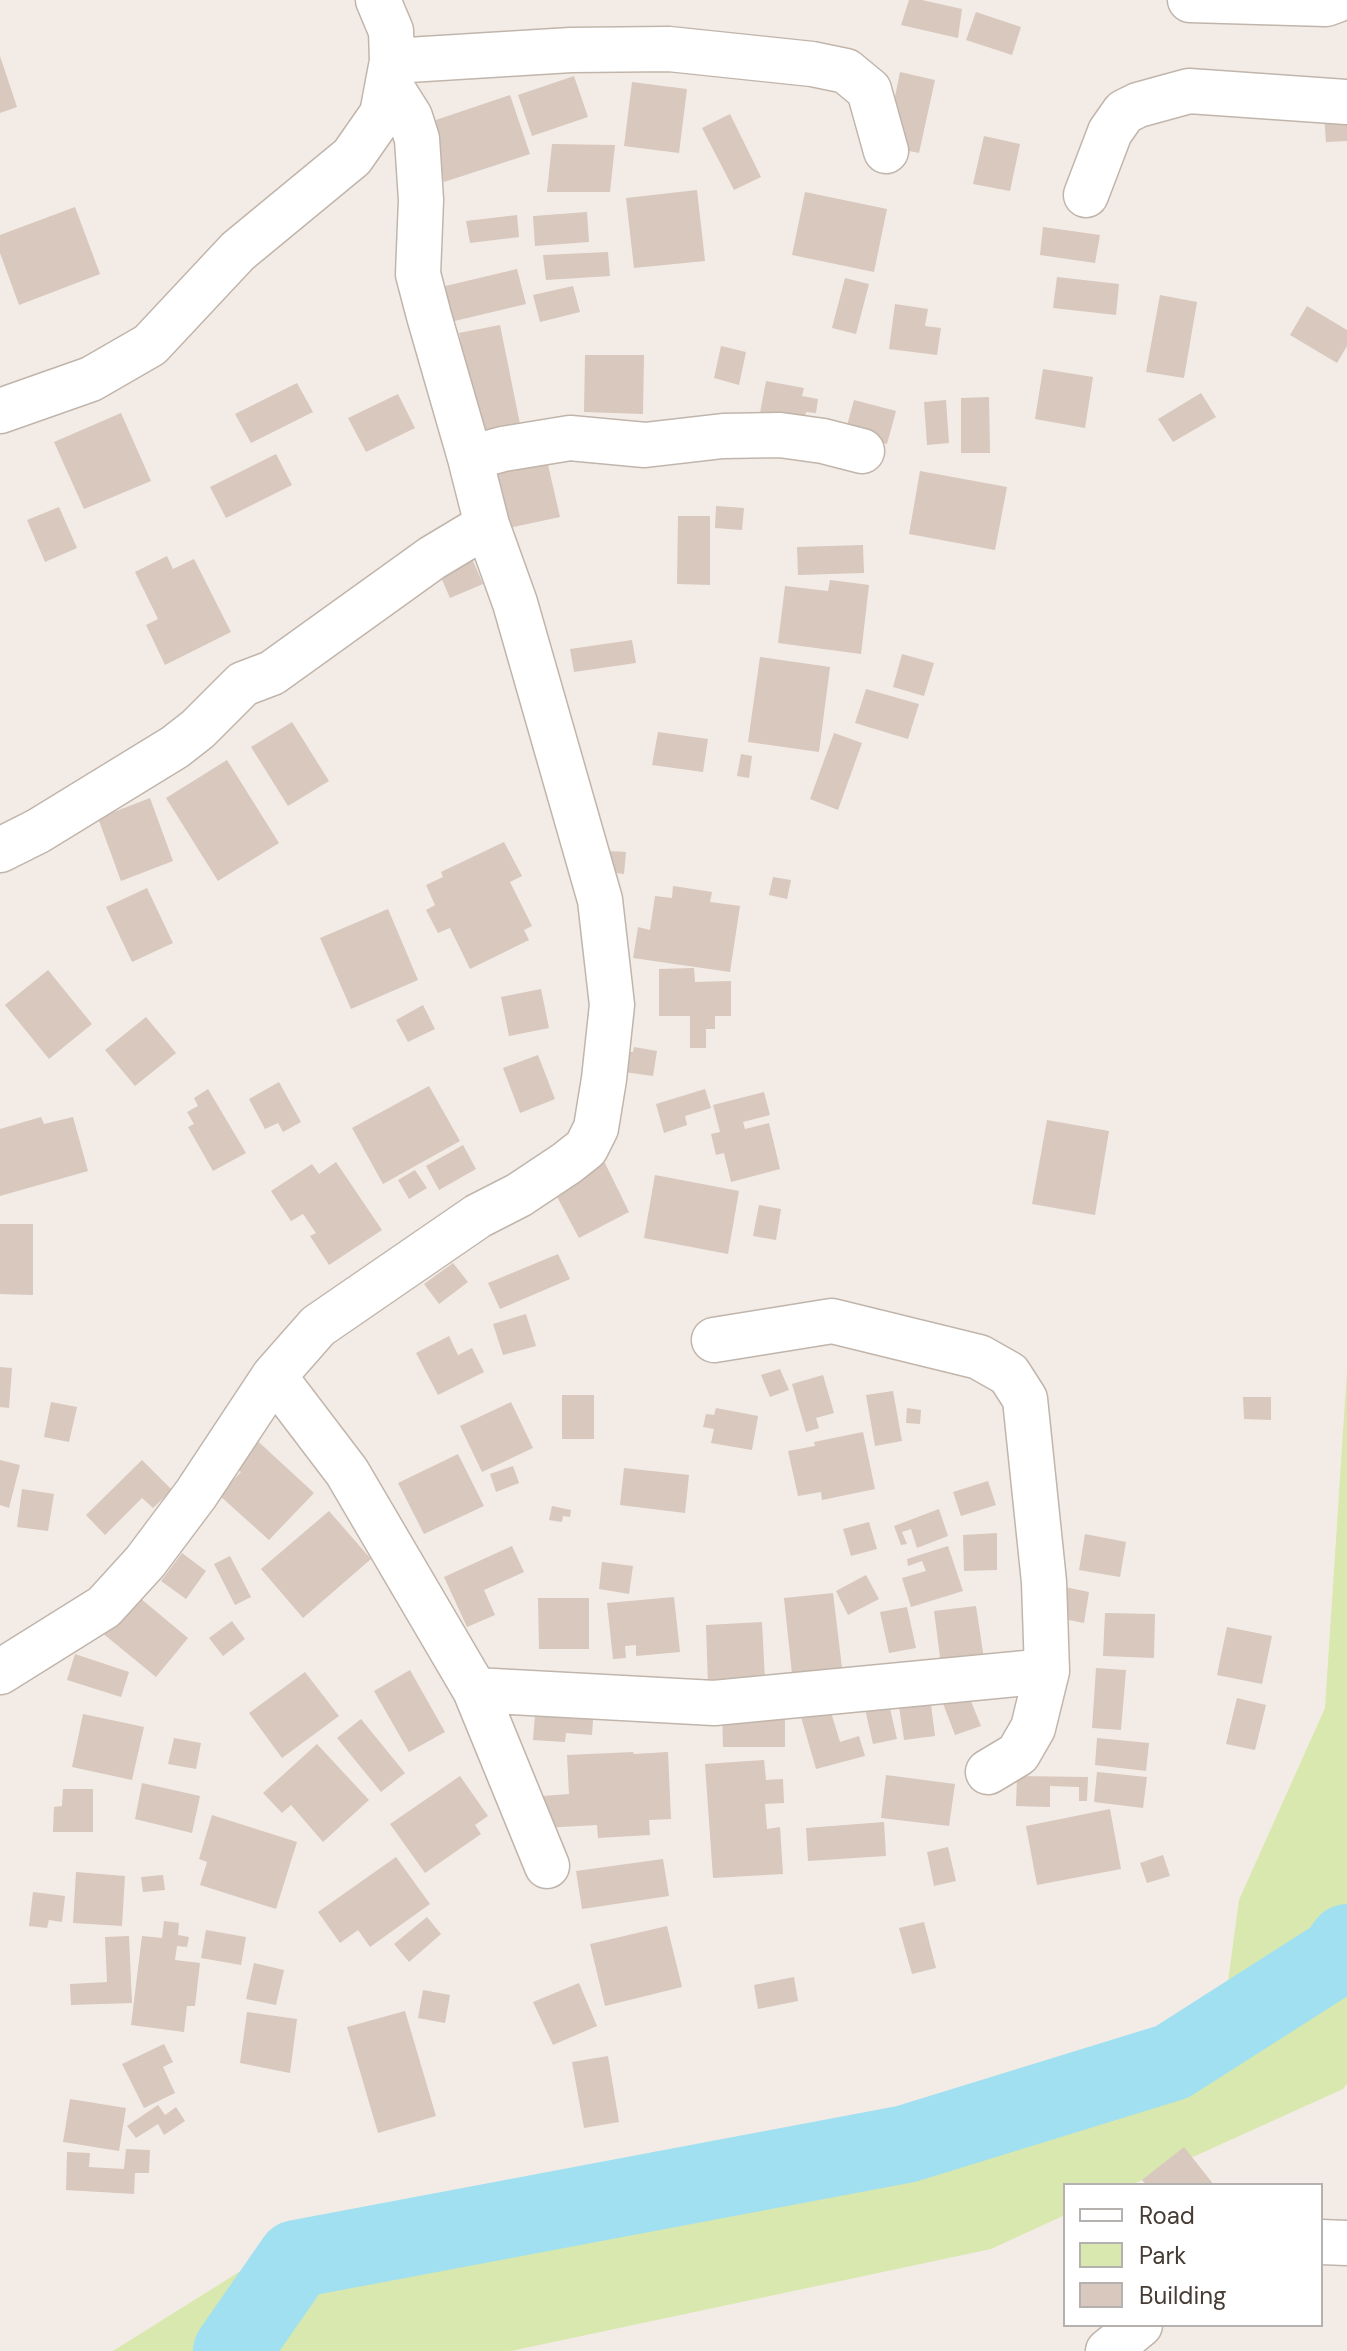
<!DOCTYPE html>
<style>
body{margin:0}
#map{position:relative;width:1347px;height:2351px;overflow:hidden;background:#f3ece6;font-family:"DM Sans",sans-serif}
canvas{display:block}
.legend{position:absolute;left:1063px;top:2183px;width:260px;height:144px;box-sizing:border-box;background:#fff;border:2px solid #b5b1ae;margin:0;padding:10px 14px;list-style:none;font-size:24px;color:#463c35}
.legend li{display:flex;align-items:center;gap:16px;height:40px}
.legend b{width:40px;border:2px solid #b5b1ae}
</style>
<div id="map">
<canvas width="1347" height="2351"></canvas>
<ul class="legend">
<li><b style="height:10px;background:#fff"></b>Road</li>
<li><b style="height:22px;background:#d9e8ae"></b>Park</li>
<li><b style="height:22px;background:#d8c8be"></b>Building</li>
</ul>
</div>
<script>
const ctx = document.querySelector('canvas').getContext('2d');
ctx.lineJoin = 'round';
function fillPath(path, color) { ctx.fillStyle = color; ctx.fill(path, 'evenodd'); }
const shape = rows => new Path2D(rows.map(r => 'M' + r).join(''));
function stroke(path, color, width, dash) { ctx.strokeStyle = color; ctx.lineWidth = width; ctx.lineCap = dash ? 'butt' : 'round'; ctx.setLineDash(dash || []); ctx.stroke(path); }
fillPath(shape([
 [1347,1371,1347,2084,1343,2089,1131,2185,1065,2185,1065,2215,991,2249,511,2351,113,2351,239,2272,530,2254,612,2238,637,2220,692,2217,811,2169,889,2153,1057,2100,1222,2025,1239,1900,1325,1708]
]), '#d9e8ae');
stroke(shape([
 [232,2351,296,2259,906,2144,1172,2062,1338,1956,1347,1943]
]), '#a1e0f1', 78);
fillPath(shape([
 [909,0,922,0,962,9,958,38,901,25],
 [976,12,1021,27,1012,55,966,40],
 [0,56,17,107,0,113],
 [900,72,935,80,919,153,885,146],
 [574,76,588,117,532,136,518,95],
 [632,82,687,89,679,153,624,146],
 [510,95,530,154,444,182,424,124],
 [1347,112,1347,141,1326,142,1324,114],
 [730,114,761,177,734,190,702,128],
 [984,136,1020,144,1010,191,973,184],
 [552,144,615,145,610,192,547,192],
 [697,190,705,261,634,268,626,198],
 [805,192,887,209,874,272,792,255],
 [75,207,100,274,19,305,0,253,0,235],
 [587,212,589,242,535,246,533,216],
 [517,215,519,237,470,243,466,221],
 [1043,227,1100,235,1095,263,1040,255],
 [608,252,610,276,546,280,543,255],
 [517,269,526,304,442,324,433,289],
 [1057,277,1119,284,1116,315,1053,308],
 [845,278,869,284,856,334,832,328],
 [573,286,580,312,540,322,533,295],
 [1160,295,1197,302,1184,378,1146,372],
 [895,304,928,309,925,326,941,328,937,355,889,349],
 [1307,306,1347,330,1347,346,1337,363,1290,335],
 [500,325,521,429,480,437,459,333],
 [721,346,746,352,739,385,714,378],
 [585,355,644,355,643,414,584,412],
 [1043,369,1093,377,1085,428,1035,419],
 [766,381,804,388,802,396,818,399,816,413,806,412,804,421,760,413],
 [297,383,313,412,251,443,235,414],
 [1201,393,1216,417,1173,442,1158,419],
 [398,394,415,428,366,452,348,418],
 [989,397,990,453,961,453,961,398],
 [854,400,896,411,887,444,845,433],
 [946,400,949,443,927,445,924,402],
 [121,413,151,481,84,509,54,442],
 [276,454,292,485,226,518,210,487],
 [546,456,560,517,490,532,476,471],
 [920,471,1007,487,995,550,909,534],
 [716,506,744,508,742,530,715,528],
 [59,507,77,548,45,562,27,520],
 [678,516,710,516,710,585,677,584],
 [466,545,483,584,450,598,433,559],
 [863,545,864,573,798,575,797,547],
 [167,556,173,569,194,559,231,632,165,665,146,625,158,619,135,572],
 [830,580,869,585,861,654,778,643,785,586,828,591],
 [632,640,636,663,574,672,570,649],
 [902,654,934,663,924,696,893,687],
 [760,657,830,667,819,752,748,742],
 [866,689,919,704,908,739,855,723],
 [292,722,329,781,288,806,251,747],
 [658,732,708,739,703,772,652,765],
 [834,733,862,743,838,810,810,799],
 [741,754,752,756,749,778,737,776],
 [227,760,279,843,218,881,166,798],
 [150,798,173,861,121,881,98,818],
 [504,842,522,876,510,882,532,926,524,930,529,940,470,969,450,928,438,933,426,910,435,905,426,885,443,877,441,872],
 [609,851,626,852,624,874,607,872],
 [773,877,791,880,787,899,769,895],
 [673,886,712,892,710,902,740,906,730,972,633,958,638,927,650,930,655,896,672,898],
 [147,888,173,943,132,962,106,907],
 [388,909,418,980,351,1009,320,938],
 [694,968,695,982,731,981,731,1016,715,1016,715,1029,706,1029,706,1048,690,1048,690,1016,659,1016,659,969],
 [48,970,92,1024,49,1059,5,1005],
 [541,989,549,1028,509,1036,501,997],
 [423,1005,435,1029,408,1042,396,1020],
 [146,1017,176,1053,135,1086,105,1050],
 [634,1047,657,1051,653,1076,617,1071,627,1052,633,1052],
 [538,1055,555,1099,520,1113,503,1068],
 [279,1082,301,1122,283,1132,278,1123,265,1129,249,1099],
 [429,1086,460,1141,383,1184,352,1128],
 [208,1089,246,1153,213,1171,188,1127,194,1124,187,1112,198,1106,194,1098],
 [705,1089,711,1108,685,1116,687,1125,664,1133,656,1104],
 [764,1092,770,1115,743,1122,745,1129,769,1123,780,1169,731,1182,724,1153,716,1155,711,1134,720,1132,713,1105],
 [41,1117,44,1124,73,1117,88,1171,0,1196,0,1129],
 [1047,1120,1109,1131,1095,1215,1032,1204],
 [463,1145,476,1169,439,1190,426,1166],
 [603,1159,629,1212,579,1238,555,1193],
 [336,1162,382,1230,329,1265,310,1236,316,1233,303,1214,291,1221,271,1191,312,1164,319,1174],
 [415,1170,427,1188,409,1199,398,1180],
 [655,1175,739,1191,728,1254,644,1238],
 [759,1205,781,1209,776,1240,753,1236],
 [0,1224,33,1224,33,1295,0,1294],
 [558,1254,570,1279,500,1309,488,1283],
 [453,1263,468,1282,439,1304,424,1284],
 [526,1314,536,1346,503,1355,493,1324],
 [449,1336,458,1355,472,1348,484,1372,438,1395,416,1353],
 [0,1367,12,1368,9,1408,0,1407],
 [780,1369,789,1390,770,1397,761,1375],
 [823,1375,834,1413,816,1418,819,1428,806,1432,792,1384],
 [893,1391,902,1441,875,1446,866,1395],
 [562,1395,594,1395,594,1439,562,1439],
 [1243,1397,1271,1397,1271,1420,1244,1419],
 [51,1402,77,1407,69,1442,44,1437],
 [511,1402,533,1448,482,1472,460,1426],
 [716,1408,758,1416,752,1450,711,1443,714,1429,703,1427,706,1414,714,1415],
 [907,1408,921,1410,920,1424,906,1423],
 [863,1432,875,1489,822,1500,821,1492,798,1496,788,1451,815,1446,814,1442],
 [250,1434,314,1493,269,1540,219,1495,241,1472,226,1460],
 [458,1454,484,1506,424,1534,398,1483],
 [0,1460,20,1465,9,1508,0,1505],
 [142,1460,172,1490,153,1508,142,1498,105,1535,86,1515],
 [513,1466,519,1483,496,1492,490,1474],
 [624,1468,689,1475,685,1513,620,1505],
 [988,1481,996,1505,961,1516,953,1492],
 [22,1489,54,1494,48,1531,17,1527],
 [552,1506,571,1510,570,1517,563,1516,562,1522,549,1520],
 [939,1509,948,1536,917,1548,911,1529,902,1532,907,1544,901,1545,894,1526],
 [329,1511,371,1559,303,1618,261,1569],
 [869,1522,877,1549,851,1556,843,1529],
 [997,1533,997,1570,964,1571,963,1535],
 [1085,1534,1126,1542,1120,1577,1079,1570],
 [512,1546,524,1572,484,1590,495,1615,467,1627,444,1577],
 [948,1546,963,1591,911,1607,902,1578,926,1571,922,1561,908,1566,907,1559],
 [182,1553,206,1571,186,1599,161,1581],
 [230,1556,251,1597,235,1605,214,1564],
 [602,1562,633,1566,629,1594,599,1589],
 [866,1575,879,1599,848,1615,836,1591],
 [1060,1586,1089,1592,1084,1623,1054,1617],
 [128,1588,188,1638,156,1677,95,1627],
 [833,1593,842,1668,792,1674,784,1598],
 [674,1597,680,1652,636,1656,636,1645,625,1646,626,1658,613,1659,607,1603],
 [538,1598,589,1598,589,1649,539,1649],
 [976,1606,984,1659,941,1665,934,1611],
 [907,1607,916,1648,889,1653,880,1612],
 [1105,1613,1155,1614,1154,1658,1103,1656],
 [232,1621,245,1639,223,1656,209,1638],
 [762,1622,765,1681,708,1684,706,1625],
 [1227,1627,1272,1636,1262,1684,1217,1675],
 [75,1654,129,1672,121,1697,67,1680],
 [1096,1668,1126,1670,1121,1730,1092,1728],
 [410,1670,445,1732,409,1752,374,1691],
 [305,1672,339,1716,282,1758,249,1713],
 [964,1684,981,1726,955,1735,939,1693],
 [929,1689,935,1736,904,1740,897,1693],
 [886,1691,897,1739,873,1744,862,1696],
 [1237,1698,1266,1705,1255,1750,1226,1744],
 [536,1702,594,1706,592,1735,566,1733,565,1742,533,1740],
 [785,1709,785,1747,723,1747,722,1710],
 [830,1709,840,1742,859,1736,865,1756,816,1769,801,1717],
 [83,1714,144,1727,132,1780,72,1767],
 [361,1719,405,1773,381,1792,337,1738],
 [174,1738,201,1743,196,1769,168,1764],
 [1097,1738,1149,1743,1146,1771,1095,1765],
 [317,1744,369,1800,323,1842,291,1805,282,1813,263,1793],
 [633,1752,634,1754,668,1752,671,1819,649,1820,650,1835,598,1838,597,1825,543,1828,542,1796,569,1794,567,1755],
 [764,1760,766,1780,783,1779,784,1803,765,1804,767,1829,780,1827,783,1874,713,1878,705,1764],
 [1097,1772,1147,1777,1143,1808,1094,1802],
 [886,1775,955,1784,949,1826,881,1818],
 [460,1776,488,1816,475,1825,481,1834,425,1873,390,1824],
 [1017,1776,1088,1777,1087,1801,1079,1801,1079,1787,1050,1786,1050,1807,1016,1806],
 [142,1783,200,1796,192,1833,135,1819],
 [63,1789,93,1789,93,1832,53,1832,54,1807,62,1806],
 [1110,1809,1121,1869,1037,1885,1026,1826],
 [212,1815,297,1842,276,1909,200,1885,207,1862,199,1859],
 [884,1822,886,1856,808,1861,806,1828],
 [948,1847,956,1881,934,1886,927,1852],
 [1163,1855,1170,1876,1147,1883,1140,1863],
 [396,1857,430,1904,370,1947,358,1930,340,1943,318,1912],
 [663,1859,669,1896,582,1909,576,1871],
 [76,1872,125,1876,122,1926,73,1923],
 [163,1875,165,1890,143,1892,141,1877],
 [33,1892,65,1896,62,1922,49,1920,47,1928,29,1926],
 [427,1917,441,1934,409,1962,394,1944],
 [164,1921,179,1923,178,1935,189,1937,187,1947,177,1946,175,1960,200,1963,195,2006,187,2006,184,2032,131,2025,142,1936,162,1938],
 [924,1922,936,1968,912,1974,899,1928],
 [667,1926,682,1987,605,2006,590,1944],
 [206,1930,246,1937,241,1965,201,1958],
 [129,1936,132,2003,71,2005,70,1984,107,1982,105,1937],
 [254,1963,284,1970,276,2005,246,1999],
 [794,1977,798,2001,758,2009,754,1985],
 [579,1983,597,2026,553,2045,533,2002],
 [423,1990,450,1995,445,2023,418,2018],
 [405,2011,436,2116,378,2133,347,2027],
 [247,2012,297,2019,290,2073,240,2063],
 [164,2044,173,2062,163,2067,175,2093,144,2108,122,2064],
 [608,2056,619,2122,584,2128,572,2062],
 [70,2099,126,2108,119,2151,63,2142],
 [158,2105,165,2115,176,2107,185,2121,164,2135,158,2124,136,2138,127,2126],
 [1184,2147,1214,2185,1146,2185,1142,2180],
 [126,2149,150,2150,149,2173,135,2173,134,2194,66,2190,67,2152,90,2153,89,2167,124,2169]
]), '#d8c8be');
const minor = shape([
 [1190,0,1326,4,1337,0],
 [392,61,571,50,669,49,812,64,846,71,869,90,886,151],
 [1086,195,1110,132,1124,112,1138,105,1189,91,1347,102],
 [0,411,91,379,150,345,238,251,352,157,382,114,392,61,391,31,378,0],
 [470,458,503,449,570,438,645,445,723,436,780,435,823,441,862,451],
 [0,850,38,831,175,747,198,729,243,684,272,673,432,558,487,525],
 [714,1340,832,1321,979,1357,1009,1374,1025,1399,1044,1582,1047,1671,1033,1728,1018,1754,988,1772],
 [274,1376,347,1472,475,1690,547,1866],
 [0,1672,104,1607,145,1562,196,1494,274,1376,318,1326,478,1216,519,1195,567,1163,586,1148,596,1128,604,1079,612,1005,600,900,515,603,487,525,470,458,429,316,418,274,421,200,417,139,410,117,388,82],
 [475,1690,714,1703,1047,1671],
 [1321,2242,1347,2243],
 [1108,2351,1140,2325]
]);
stroke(minor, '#c1b5ab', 47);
stroke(minor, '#fff', 44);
</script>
